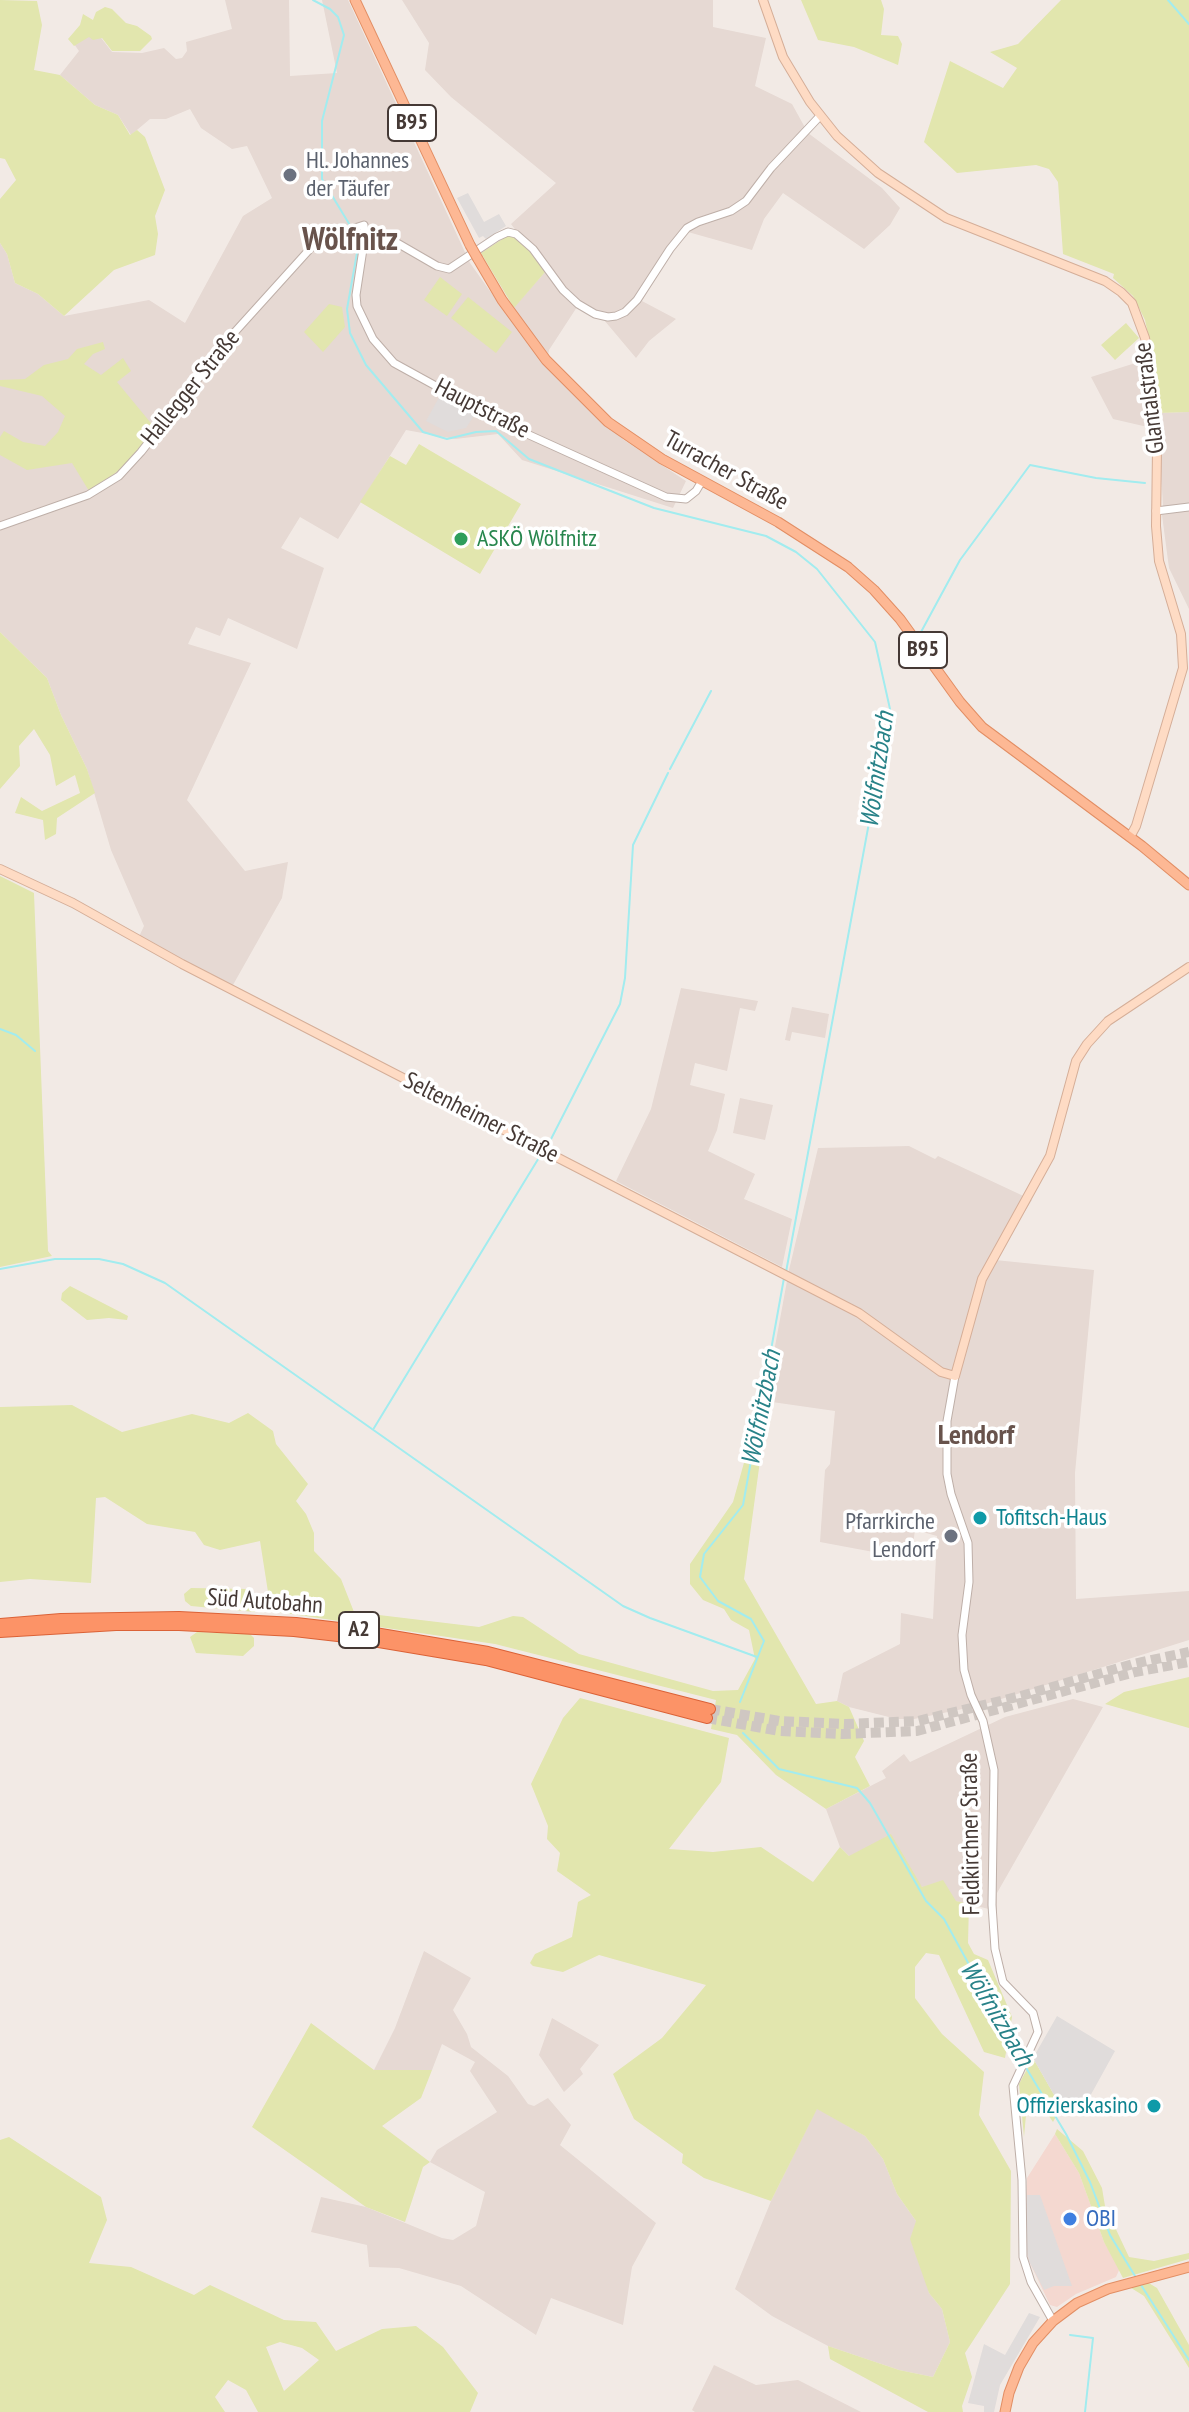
<!DOCTYPE html>
<meta charset="utf-8">
<style>
body{margin:0}
canvas{display:block;background:#f2eae5}
</style>
<canvas width="1189" height="2412"></canvas>
<script>
const ctx = document.querySelector('canvas').getContext('2d');
ctx.lineJoin = 'round';
function fillPath(path, color) { ctx.fillStyle = color; ctx.fill(path, 'evenodd'); }
const shape = rows => new Path2D(rows.map(r => 'M' + r).join(''));
function stroke(path, color, width, dash) { ctx.strokeStyle = color; ctx.lineWidth = width; ctx.lineCap = dash ? 'butt' : 'round'; ctx.setLineDash(dash || []); ctx.stroke(path); }
function label(font, color, halo, rows, align = 'center') {
  ctx.font = font + ' "PT Sans Narrow",sans-serif'; ctx.lineWidth = 7; ctx.setLineDash([]); ctx.textBaseline = 'middle'; ctx.strokeStyle = halo; ctx.fillStyle = color; for (const [text, x, y, turn = 0] of rows) {
    ctx.save(); ctx.translate(x, y); ctx.rotate((+turn || 0) * Math.PI / 180); ctx.textAlign = isNaN(turn) ? turn : align; if (halo) ctx.strokeText(text, 0, 0); ctx.fillText(text, 0, 0); ctx.restore();
  }
}
fillPath(shape([
 [225,0,289,0,290,76,337,73,322,0,348,0,470,263,507,315,546,271,511,224,556,183,451,97,425,70,429,43,402,0,713,0,713,27,766,38,755,86,792,104,808,133,882,188,900,208,890,225,864,249,783,193,764,219,752,250,688,232,678,242,642,301,676,319,649,341,636,358,604,320,577,307,549,350,546,366,586,407,624,440,686,481,673,508,522,460,498,434,455,439,406,430,338,539,300,517,281,548,324,568,297,649,228,618,220,636,196,627,188,644,251,663,187,800,245,871,288,862,282,898,229,992,136,943,144,926,111,850,87,769,61,715,47,678,0,632,0,243,7,254,15,283,38,294,64,316,149,300,185,323,243,216,272,198,247,146,232,149,201,128,190,109,166,119,150,119,131,135,118,115,95,105,60,75,79,51,74,44,95,30,112,52,142,53,164,48,176,59,182,58,187,51,186,42,232,29],
 [1145,360,1149,387,1152,428,1113,419,1091,377],
 [1189,412,1189,504,1163,507,1158,413],
 [1189,510,1189,609,1169,568,1162,515],
 [681,988,758,1001,755,1011,740,1008,727,1071,695,1063,690,1085,725,1094,717,1130,708,1151,755,1174,744,1199,792,1219,782,1267,616,1181,651,1109],
 [792,1007,829,1014,825,1038,792,1032,790,1041,785,1040],
 [740,1098,773,1105,765,1140,733,1133],
 [909,1146,935,1159,938,1156,1032,1200,995,1260,1094,1270,1075,1473,1076,1599,1189,1591,1189,1640,982,1705,914,1719,897,1719,849,1707,837,1701,843,1673,900,1644,901,1613,933,1619,937,1536,915,1530,911,1559,820,1542,825,1470,830,1464,835,1411,765,1401,789,1270,818,1148],
 [1073,1699,1103,1707,997,1893,997,1911,956,1901,849,1856,840,1847,826,1809,886,1778,882,1771,904,1754,910,1762,1005,1717],
 [424,1951,471,1978,453,2010,467,2034,471,2047,508,2076,528,2104,534,2106,548,2098,571,2125,560,2145,656,2223,632,2267,623,2325,551,2298,536,2335,461,2286,399,2268,369,2267,367,2245,311,2232,321,2197,366,2207,442,2238,453,2240,476,2226,485,2192,430,2162,437,2150,497,2112,470,2071,475,2062,442,2044,432,2070,374,2070,395,2028],
 [552,2018,599,2045,580,2069,583,2074,564,2092,539,2055],
 [817,2108,865,2136,883,2159,897,2194,916,2221,929,2293,942,2309,950,2342,933,2377,899,2370,828,2346,772,2316,735,2289,771,2201],
 [714,2365,756,2385,798,2380,861,2412,695,2412,692,2410]
]), '#e6d9d3');
fillPath(shape([
 [1055,2134,1079,2173,1104,2242,1120,2268,1116,2277,1076,2294,1057,2307,1050,2305,1029,2261,1025,2244,1027,2178]
]), '#f4d8d0');
fillPath(shape([
 [0,0,37,1,42,25,34,70,60,75,95,105,118,115,130,135,137,130,145,137,165,190,155,216,158,234,155,255,114,270,64,316,38,294,15,283,7,254,0,243,0,199,16,180,5,159,0,158],
 [801,0,881,0,884,9,881,35,898,36,902,44,898,65,854,47,818,40],
 [1061,0,1189,0,1189,412,1158,413,1153,358,1145,320,1133,296,1113,278,1114,274,1063,254,1058,182,1049,169,1036,165,957,173,924,142,950,61,1003,88,1017,68,990,52,1018,44],
 [105,7,112,9,126,23,137,26,151,36,152,39,140,51,112,51,102,38,93,40,89,37,74,46,68,39,80,25,83,14,93,20,96,12],
 [507,236,514,236,525,243,546,271,514,308,481,253],
 [440,277,462,294,447,316,424,300],
 [468,297,512,332,496,353,451,318],
 [329,304,342,307,345,327,323,352,304,332],
 [1126,323,1139,338,1115,360,1101,345],
 [103,342,105,349,93,354,84,364,101,375,123,358,131,371,117,382,155,428,128,462,106,481,89,491,72,463,27,470,0,455,0,437,4,431,23,442,45,446,58,432,65,416,42,396,0,386,0,380,25,379,44,365,68,359,77,349],
 [419,444,521,504,480,574,360,502,390,456,406,465],
 [0,632,47,678,61,715,87,769,95,793,57,818,56,834,45,840,43,820,15,813,21,797,42,811,80,793,75,775,56,786,50,755,34,729,19,746,20,766,0,789],
 [0,876,34,893,48,1251,52,1256,0,1267],
 [70,1286,128,1316,127,1320,109,1318,87,1320,61,1300,62,1293],
 [72,1405,122,1432,192,1414,229,1423,248,1413,273,1431,276,1444,308,1484,296,1501,306,1514,314,1533,314,1551,341,1579,354,1612,479,1627,513,1616,523,1617,579,1654,713,1691,738,1690,755,1659,749,1630,731,1620,724,1609,703,1600,690,1584,690,1564,733,1502,759,1409,767,1409,744,1579,816,1704,837,1701,849,1707,864,1741,855,1757,870,1786,826,1809,776,1775,737,1735,711,1729,716,1700,495,1644,271,1611,260,1541,220,1550,204,1545,195,1532,147,1524,105,1497,96,1498,91,1583,30,1579,0,1582,0,1407],
 [191,1588,248,1589,257,1598,255,1612,191,1606,185,1601,184,1594],
 [197,1632,250,1634,254,1638,254,1646,243,1656,196,1653,190,1637],
 [1189,1677,1189,1728,1105,1704,1124,1692],
 [580,1698,729,1738,721,1782,669,1849,713,1852,761,1847,813,1882,840,1847,849,1856,891,1834,922,1887,943,1880,956,1901,969,1904,968,1943,974,1954,988,1960,1012,2017,1005,2058,984,2052,939,1955,926,1953,915,1967,915,1998,942,2034,984,2072,979,2115,1011,2171,1010,2284,965,2353,972,2377,962,2406,963,2412,928,2412,830,2359,828,2346,899,2370,933,2377,950,2342,942,2309,929,2293,910,2239,916,2221,897,2194,883,2159,865,2136,817,2109,771,2201,704,2178,682,2163,683,2154,634,2119,613,2074,662,2038,706,1985,599,1955,563,1972,533,1966,530,1963,535,1954,572,1937,578,1902,591,1895,557,1871,560,1853,547,1839,548,1826,531,1784,563,1718],
 [311,2023,374,2070,432,2070,421,2098,382,2126,430,2162,423,2167,405,2222,366,2207,252,2127],
 [1033,2058,1061,2107,1053,2122,1042,2106,1035,2106,1026,2115,1024,2137,1019,2084],
 [1057,2129,1083,2151,1102,2188,1105,2206,1129,2257,1154,2261,1189,2253,1189,2259,1123,2278,1104,2242,1079,2173,1055,2134],
 [9,2137,101,2197,107,2220,89,2263,131,2267,194,2295,210,2285,284,2320,316,2322,336,2351,382,2329,416,2326,443,2347,478,2393,470,2412,258,2412,246,2390,228,2380,215,2397,225,2412,0,2412,0,2140],
 [280,2342,302,2348,319,2360,284,2391,266,2347],
 [1147,2282,1157,2288,1189,2345,1189,2368,1144,2296,1128,2286]
]), '#e2e6ae');
fillPath(shape([
 [468,193,484,222,499,214,506,226,486,239,483,236,479,238,457,198],
 [442,392,477,411,466,428,448,432,426,421],
 [1057,2016,1115,2051,1083,2109,1070,2102,1061,2107,1033,2058],
 [1027,2195,1040,2195,1072,2286,1054,2286,1044,2290,1029,2261,1025,2244],
 [1029,2313,1040,2317,1000,2385,994,2412,984,2412,984,2406,968,2403,984,2344,1005,2355]
]), '#e0dcdb');
stroke(shape([
 [313,0,330,9,338,17,344,35,322,121,322,179,351,227],
 [1168,0,1189,24],
 [354,233,357,253,347,309,350,333,366,365,423,432,447,439,476,432,496,431,529,459,654,508,766,536,796,552,817,569,875,642,890,709,885,748,878,774,786,1272],
 [921,632,960,560,1030,465,1096,478,1145,483],
 [670,769,711,691],
 [0,1029,16,1035,35,1051],
 [550,1141,620,1004,625,978,633,845,668,773],
 [0,1269,55,1259,99,1259,123,1264,165,1283,623,1606,650,1618,757,1657],
 [374,1428,540,1156],
 [740,1702,764,1641,751,1619,718,1601,700,1577,704,1554,743,1505,784,1278],
 [743,1733,779,1769,857,1788,870,1803,926,1901,944,1919,1022,2061],
 [1025,2066,1066,2134,1090,2182,1110,2235,1135,2276],
 [1141,2285,1189,2360],
 [1070,2335,1093,2338,1085,2412]
]), '#a2ecef', 2);
stroke(shape([
 [710,1709,780,1721,846,1724,918,1721,1021,1696,1133,1664,1189,1652],
 [707,1718,779,1731,842,1734,917,1731,1135,1672,1189,1662]
]), '#cfc7c2', 10, [10, 5]);
const tertiary = shape([
 [365,236,392,240,437,266,449,269,497,237,508,232,516,234,533,249,563,290,578,304,595,314,608,317,616,316,625,312,637,300,670,249,687,228,698,222,731,211,746,201,771,168,820,116],
 [1156,511,1189,507],
 [0,526,88,495,119,476,141,452,233,334,318,240,364,225,365,236,356,295,357,306,373,339,394,363,505,424,666,497,686,499,696,491,702,481],
 [955,1376,947,1421,947,1474,951,1494,968,1543,969,1582,962,1635,964,1670,971,1695,983,1721,994,1770,992,1905,995,1949,1003,1982,1033,2013,1038,2032,1013,2086,1022,2180,1023,2257,1031,2282,1053,2321]
]);
const secondary = shape([
 [763,0,783,57,810,102,837,136,878,173,946,218,1105,281,1121,292,1132,303,1145,338,1151,373,1157,449,1156,526,1159,561,1181,634,1183,668,1136,826,1130,837],
 [0,869,73,903,182,964,859,1313,941,1372,955,1376,982,1279,1050,1156,1076,1061,1087,1044,1108,1021,1189,967]
]);
const primary = shape([
 [355,0,470,245],
 [478,259,502,300,546,360,608,422,662,459,778,522,848,567,874,590,900,619,960,702,982,727,1142,846,1189,885],
 [1005,2412,1009,2393,1019,2367,1033,2343,1053,2321,1077,2303,1108,2289,1189,2267]
]);
const motorway = shape([
 [0,1624,61,1619,179,1617,296,1623,357,1630,488,1652,710,1709],
 [0,1632,116,1625,179,1625,294,1631,355,1638,486,1660,707,1718]
]);
stroke(tertiary, '#beafa8', 9);
stroke(secondary, '#d5ae98', 10);
stroke(primary, '#e28e64', 11);
stroke(motorway, '#db6237', 12);
stroke(tertiary, '#fff', 7);
stroke(secondary, '#fedbc4', 8);
stroke(primary, '#fdb894', 9);
stroke(motorway, '#fc9367', 10);
const primaryBridge = shape([
 [470,245,478,259]
]);
stroke(primaryBridge, '#e28e64', 11, []);
stroke(primaryBridge, '#fdb894', 9);
for (const [x, y, r, color] of [
 [290,175,8,"#6b7280"],
 [461,539,8,"#2e9e5b"],
 [980,1518,8,"#0f9aa8"],
 [951,1536,8,"#6b7280"],
 [1154,2106,8,"#0f9aa8"],
 [1070,2219,8,"#3f7fe0"]
]) { const dot = new Path2D(); dot.arc(x, y, r, 0, 2 * Math.PI); ctx.fillStyle = color; ctx.fill(dot); stroke(dot, '#fff', 3); }
for (const [x, y, w] of [
 [412,123,48],
 [923,650,48],
 [359,1630,40]
]) { const box = new Path2D(); box.roundRect(x - w / 2, y - 18, w, 36, 6); ctx.fillStyle = '#fff'; ctx.fill(box); stroke(box, '#453935', 2); }
label('bold 22px', '#453935', null, [
 ["B95",412,123],
 ["B95",923,650],
 ["A2",359,1630]
]);
label('24px', '#5b616d', '#fff', [
 ["Hl. Johannes",306,161],
 ["der Täufer",306,189],
 ["Pfarrkirche",935,1522,"right"],
 ["Lendorf",935,1550,"right"]
], 'left');
label('24px', '#453935', '#fff', [
 ["Hallegger Straße",191,388,-51],
 ["Glantalstraße",1150,398,-97],
 ["Hauptstraße",482,409,27],
 ["Turracher Straße",726,471,29],
 ["Seltenheimer Straße",481,1118,27],
 ["Süd Autobahn",265,1602,4],
 ["Feldkirchner Straße",971,1834,-91]
]);
label('24px', '#27864d', '#fff', [
 ["ASKÖ Wölfnitz",477,539]
], 'left');
label('24px', '#0d838f', '#fff', [
 ["Tofitsch-Haus",996,1518],
 ["Offizierskasino",1138,2106,"right"]
], 'left');
label('24px', '#366cbe', '#fff', [
 ["OBI",1086,2219]
], 'left');
label('italic 26px', '#288288', '#fff', [
 ["Wölfnitzbach",878,770,-82],
 ["Wölfnitzbach",762,1408,-79],
 ["Wölfnitzbach",996,2014,59]
]);
label('bold 28px', '#68534c', '#fff', [
 ["Lendorf",976,1436]
]);
label('bold 32px', '#68534c', '#fff', [
 ["Wölfnitz",350,241]
]);
</script>
